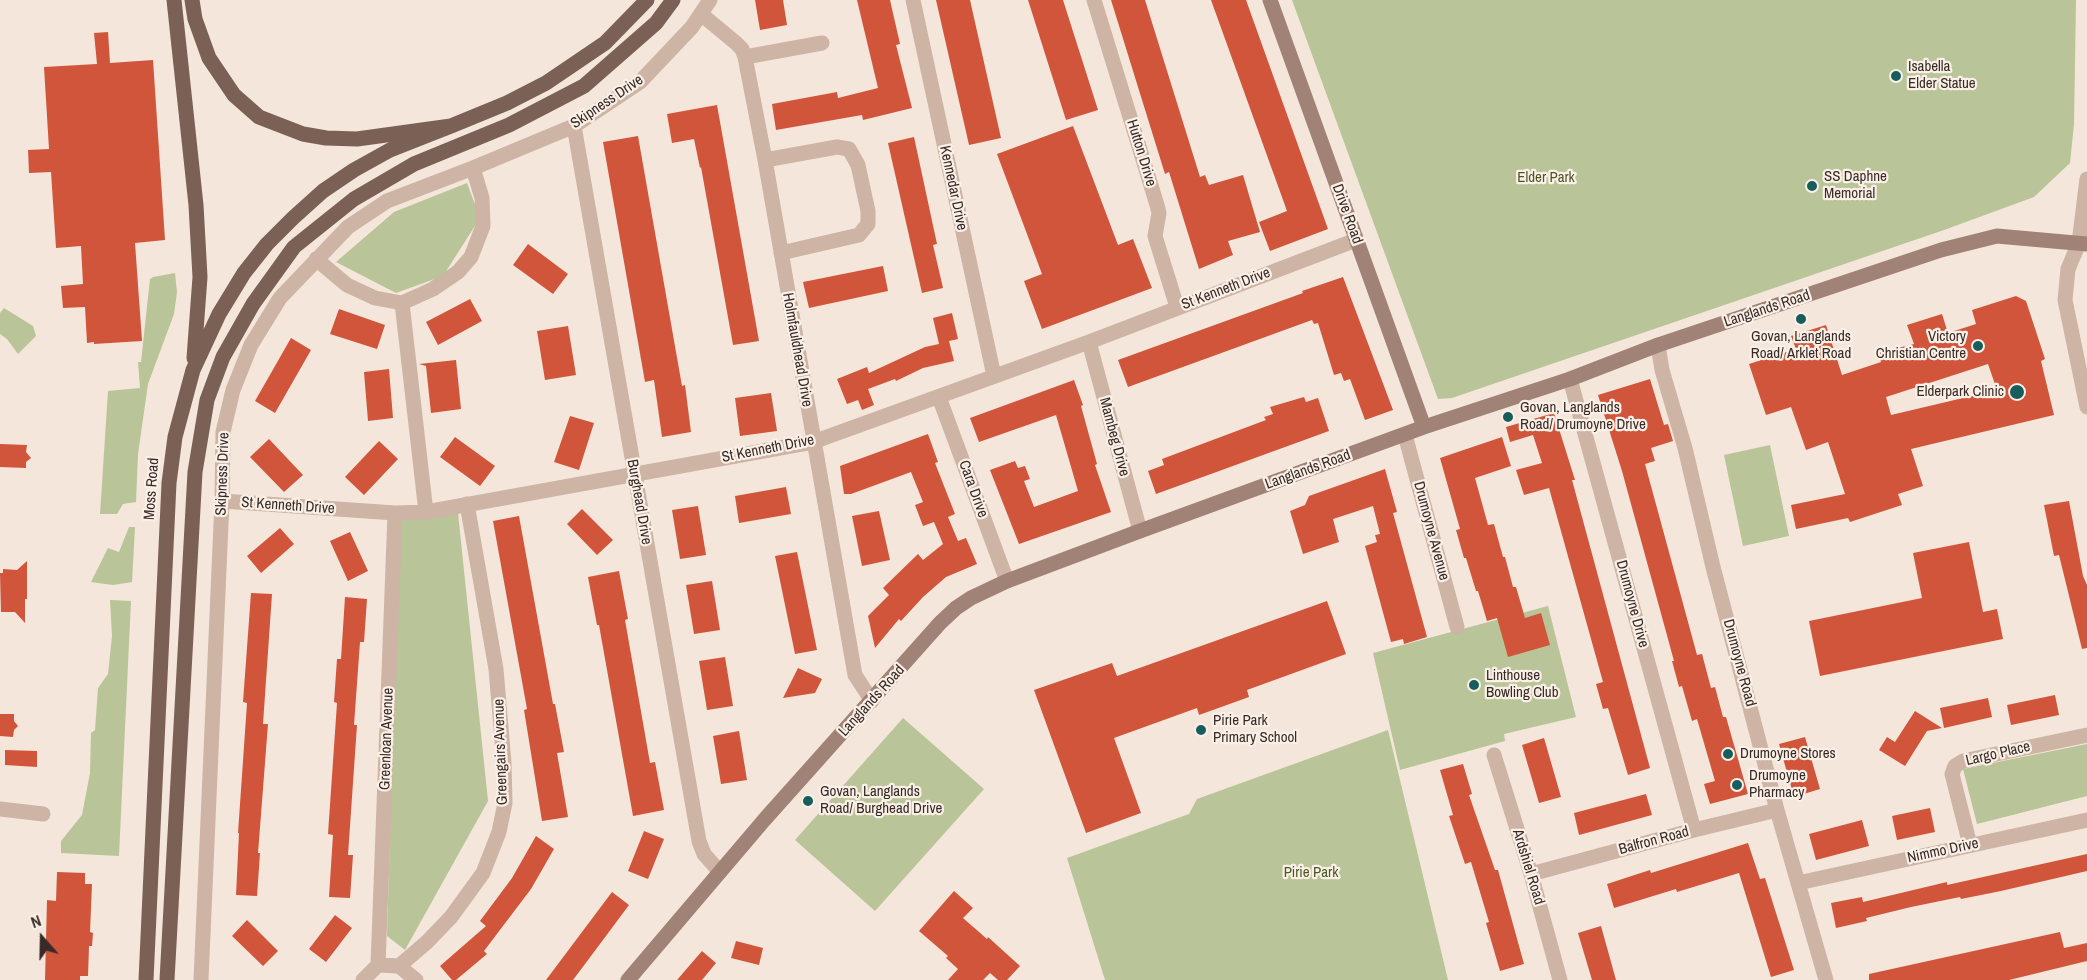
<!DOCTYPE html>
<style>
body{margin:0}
#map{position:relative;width:2087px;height:980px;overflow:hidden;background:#f4e6da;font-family:"Archivo Narrow",sans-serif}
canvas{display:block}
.north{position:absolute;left:12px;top:908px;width:60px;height:60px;-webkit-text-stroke:4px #fbf0e7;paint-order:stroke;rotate:340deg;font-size:16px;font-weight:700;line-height:24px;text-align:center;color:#382b27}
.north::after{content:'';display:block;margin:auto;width:21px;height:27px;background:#382b27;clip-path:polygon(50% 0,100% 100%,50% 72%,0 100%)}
</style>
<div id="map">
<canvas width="2087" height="980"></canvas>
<div class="north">N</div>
</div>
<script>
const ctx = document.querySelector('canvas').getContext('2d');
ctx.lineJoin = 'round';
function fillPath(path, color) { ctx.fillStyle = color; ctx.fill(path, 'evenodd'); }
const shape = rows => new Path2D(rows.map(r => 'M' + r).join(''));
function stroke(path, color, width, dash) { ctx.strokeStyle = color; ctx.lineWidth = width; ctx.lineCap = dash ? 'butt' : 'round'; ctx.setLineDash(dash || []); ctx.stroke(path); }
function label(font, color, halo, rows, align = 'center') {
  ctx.font = font + ' "Archivo Narrow",sans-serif'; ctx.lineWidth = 4.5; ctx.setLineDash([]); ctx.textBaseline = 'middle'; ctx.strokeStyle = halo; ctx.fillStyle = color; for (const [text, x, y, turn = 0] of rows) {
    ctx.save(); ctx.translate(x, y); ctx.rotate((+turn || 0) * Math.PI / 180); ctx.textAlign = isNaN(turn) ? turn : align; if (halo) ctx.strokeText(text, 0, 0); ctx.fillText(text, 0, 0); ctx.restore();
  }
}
fillPath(shape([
 [1292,0,2076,0,2074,124,2070,163,2034,197,1944,230,1452,398,1438,399],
 [467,183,480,218,443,276,396,293,336,262,394,212],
 [175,273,177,292,174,314,148,384,138,454,136,502,123,504,117,514,100,514,108,391,140,388,138,362,141,362,150,279,153,277],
 [4,308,33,326,36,336,18,354,7,339,0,334,0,313],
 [1770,445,1789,536,1743,546,1724,455],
 [458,513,488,801,405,950,387,936,399,520],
 [129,527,135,527,132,582,113,585,91,582,108,548,119,552],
 [110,600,131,601,119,856,61,853,61,841,82,815,90,773,91,733,95,730,98,688,108,674,112,636],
 [1548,606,1576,717,1504,734,1505,741,1400,770,1373,653],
 [903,718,984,789,875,911,795,840],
 [1388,730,1448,980,1105,980,1067,858,1189,814,1197,799],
 [2087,744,2087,796,1977,824,1963,769]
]), '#b9c498');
fillPath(shape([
 [755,0,783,0,787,25,760,30],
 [857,0,890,0,900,44,896,45,912,108,863,120,862,115,776,130,772,104,837,92,838,98,878,88],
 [936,0,970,0,1001,138,969,145],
 [1028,0,1063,0,1098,110,1066,120],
 [1111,0,1145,0,1200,177,1205,175,1209,185,1243,175,1260,232,1228,241,1233,255,1199,269,1169,172,1165,174],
 [1211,0,1246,0,1328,229,1270,251,1259,222,1287,211],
 [108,32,110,63,153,60,165,240,135,243,142,341,94,344,94,342,87,343,85,307,63,308,61,286,83,284,81,246,56,248,51,172,29,173,28,150,49,149,44,67,97,64,94,33],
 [717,105,759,341,733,345,701,167,700,168,694,139,672,143,667,114],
 [1073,126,1118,245,1133,239,1152,288,1042,329,1024,281,1042,274,997,154],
 [638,136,682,386,685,385,691,432,662,437,654,380,645,382,603,142],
 [914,137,937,244,933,245,943,288,922,293,888,143],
 [528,244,568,274,553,294,513,265],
 [883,266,888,291,809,308,803,282],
 [1343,277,1393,410,1365,420,1350,379,1344,381,1341,373,1334,375,1318,323,1314,324,1312,320,1128,387,1118,360,1303,293,1302,291],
 [2016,296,2026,301,2045,359,2041,361,2054,415,1911,449,1923,486,1898,494,1902,505,1850,522,1848,518,1796,529,1791,505,1845,494,1828,442,1806,450,1791,407,1766,415,1749,364,1796,349,1791,336,1826,325,1842,375,1881,362,1878,353,1914,344,1907,325,1942,314,1948,333,1976,324,1972,310],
 [1988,364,1997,390,1891,415,1886,397],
 [470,299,482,321,438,345,426,322],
 [339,309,385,325,377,349,330,334],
 [952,313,958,339,949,341,954,361,923,368,896,381,895,379,868,389,874,405,862,410,858,400,847,404,837,379,867,367,869,373,925,347,939,344,933,318],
 [568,326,576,375,545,380,537,331],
 [291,338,311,350,275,413,255,401],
 [456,360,461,409,431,413,426,366,419,364],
 [389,369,393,418,368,421,364,372],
 [1650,379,1664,425,1668,424,1673,441,1651,448,1655,461,1645,464,1697,655,1702,654,1711,688,1715,687,1723,717,1726,717,1748,794,1710,804,1704,784,1715,781,1697,719,1692,721,1682,686,1679,687,1672,661,1674,661,1622,471,1598,395],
 [1074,380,1083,405,1081,406,1097,464,1095,465,1111,512,1019,544,990,470,1015,461,1018,468,1025,466,1030,479,1024,481,1034,507,1078,491,1056,415,979,442,970,418],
 [771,393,777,431,740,436,735,398],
 [1304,397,1306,402,1318,398,1329,431,1156,494,1148,471,1164,465,1162,459,1266,420,1264,417,1273,414,1270,407],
 [1554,413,1575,480,1572,480,1650,768,1628,775,1608,708,1603,709,1596,684,1603,682,1549,488,1524,495,1516,470,1542,463,1533,435,1510,442,1506,427],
 [570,416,594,423,579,470,554,462],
 [928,434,938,462,935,463,955,514,948,517,958,541,966,538,977,564,946,577,923,597,901,621,899,619,875,648,868,616,889,595,883,588,918,554,923,560,943,544,934,522,923,526,915,505,923,502,911,472,851,494,844,494,840,466],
 [455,437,495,466,480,486,440,457],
 [1502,437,1511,466,1475,478,1488,525,1494,524,1503,557,1505,557,1513,587,1516,587,1525,618,1541,613,1550,645,1508,657,1497,618,1487,621,1478,591,1476,591,1466,558,1464,558,1456,530,1460,529,1440,458],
 [269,439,303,475,284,492,250,457],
 [379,441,398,459,364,495,345,477],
 [0,444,27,445,26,452,31,458,26,462,26,468,0,467],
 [1385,469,1397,512,1393,513,1427,637,1404,644,1403,639,1391,642,1365,546,1377,542,1375,535,1380,534,1373,506,1333,519,1339,542,1303,554,1290,511,1305,505,1309,496],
 [786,487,791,514,739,523,735,496],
 [2069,501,2083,576,2087,585,2087,648,2082,649,2059,555,2054,556,2044,505],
 [698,506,706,555,680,559,672,510],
 [582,509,613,540,597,555,567,524],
 [879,511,890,560,862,566,852,516],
 [519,516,553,704,555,704,564,752,557,753,568,817,542,821,524,710,527,709,493,521],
 [280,528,294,544,261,573,247,556],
 [350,532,368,571,348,581,330,541],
 [1969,542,1983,612,1997,609,2003,639,1820,676,1809,621,1922,598,1913,553],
 [797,552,817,650,795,654,775,556],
 [27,561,27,599,25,599,25,623,15,612,1,612,0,573,3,573,3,569,17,570],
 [619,571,628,619,625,620,650,763,655,762,664,810,633,816,599,625,597,625,588,577],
 [712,581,720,630,694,634,686,585],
 [251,593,272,594,263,724,268,724,258,853,260,853,257,896,236,895,239,833,238,833,247,703,243,702],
 [345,597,367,599,364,642,360,642,354,725,357,725,348,855,353,855,350,898,329,897,333,835,328,834,337,703,334,702,337,659,341,659],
 [1327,601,1346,654,1247,690,1249,697,1199,715,1197,708,1114,738,1141,813,1086,833,1034,690,1112,663,1117,676],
 [725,657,733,706,707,710,699,661],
 [798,668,822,679,815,693,783,698],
 [2055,695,2059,715,2011,725,2007,705],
 [1988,698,1992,717,1944,728,1940,708],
 [1915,711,1942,728,1927,731,1905,766,1879,750,1887,737,1895,742],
 [0,714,14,714,14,721,18,726,14,730,13,737,0,736],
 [739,731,747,780,721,784,713,736],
 [1805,737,1820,789,1794,797,1779,744],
 [1544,738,1561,797,1539,803,1522,745],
 [5,750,37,751,37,767,5,765],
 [1463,764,1472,794,1469,795,1495,870,1498,870,1524,964,1500,971,1486,923,1489,922,1471,862,1465,864,1449,816,1453,815,1440,770],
 [1646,794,1652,815,1579,835,1574,813],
 [1930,808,1935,832,1897,840,1892,816],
 [1862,820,1869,846,1816,860,1809,834],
 [644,831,664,839,648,879,628,871],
 [536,836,554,849,531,889,484,951,487,954,456,980,452,980,440,966,486,926,480,921,512,878],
 [1748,843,1760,879,1765,878,1794,970,1771,977,1739,873,1677,892,1676,889,1614,908,1607,884,1650,870,1651,873],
 [2087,854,2087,871,2001,891,1961,899,1960,897,1911,907,1866,918,1867,921,1836,928,1831,903,1862,897,1863,902,1947,882,1947,885],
 [57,872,85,873,85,884,92,884,90,932,93,933,92,946,89,946,88,976,80,976,80,980,45,980,47,900,56,901],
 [954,891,973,908,963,918,987,939,988,937,1020,966,1007,980,998,980,990,973,983,980,948,980,958,969,946,958,948,956,919,931],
 [612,892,629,905,591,956,573,980,546,980],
 [335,915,352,928,326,962,309,949],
 [247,920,278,951,263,966,232,936],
 [1601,926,1616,980,1592,980,1578,933],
 [2060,932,2064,948,2087,943,2087,961,2009,980,1869,980,1869,974],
 [736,941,763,948,759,965,731,958],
 [702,951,716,963,702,980,677,980]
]), '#d1553b');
stroke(shape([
 [913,0,994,376],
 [1094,0,1157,205,1159,213,1155,236,1177,307],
 [701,14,736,43,742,49,745,57,765,160,855,675,872,701],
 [745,57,822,43],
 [574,126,699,841,704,854,720,872],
 [765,160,837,147,849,149,858,165,868,211,868,224,859,235,781,253],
 [2087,179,2079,243,2068,269,2065,300,2087,407],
 [316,259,347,285,375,298,402,303,433,289,458,272,471,257,483,226,482,198,473,168],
 [402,303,426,512],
 [1089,342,1140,531],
 [1658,345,1662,370,1685,448,1713,567,1777,810,1826,980],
 [1570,379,1694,830],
 [939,397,1007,581],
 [1405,435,1457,627],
 [222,501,395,513,426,512,813,442,1089,342,1356,240],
 [1494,755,1531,874,1560,980],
 [0,809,43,814],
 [1970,845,1952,774,1955,766,1963,761,2087,735],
 [1531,874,1694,830,1777,810],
 [1798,883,2087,820],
 [378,965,395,513],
 [399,966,427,942,451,917,483,873,499,832,505,803,504,763,496,669,467,504],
 [201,980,222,501,223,432,233,390,251,345,280,298,348,227,387,201,473,168,574,126,640,82,692,27,710,0],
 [363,980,378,965,399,966,416,980]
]), '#cdb4a5', 15);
stroke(shape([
 [1270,0,1424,427],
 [628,980,765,819,940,623,956,608,971,598,1007,581,1140,531,1424,427,1570,379,1658,345,1941,250,1997,236,2087,244]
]), '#a18276', 15);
stroke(shape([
 [174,0,196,205,200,277,194,358],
 [192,0,195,19,209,58,234,95,259,117,303,134,326,138,357,139,451,126,507,103,546,83,605,43,647,0],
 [146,980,169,483,175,437,193,370,219,314,244,273,267,244,293,218,323,191,354,170,390,150,451,126],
 [167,980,195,472,207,400,223,357,253,304,294,247,354,199,414,164,509,125,584,86,656,23,673,0]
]), '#7b6056', 15);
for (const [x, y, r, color] of [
 [1896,76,6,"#185d5d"],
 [1812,186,6,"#185d5d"],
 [1801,319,6,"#185d5d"],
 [1978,346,6,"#185d5d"],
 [2017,392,8,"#185d5d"],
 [1508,417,6,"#185d5d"],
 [1474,685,6,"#185d5d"],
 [1201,730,6,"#185d5d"],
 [1728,754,6,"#185d5d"],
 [1737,785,6,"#185d5d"],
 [808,801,6,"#185d5d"]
]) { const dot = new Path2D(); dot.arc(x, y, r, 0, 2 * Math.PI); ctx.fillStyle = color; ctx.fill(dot); stroke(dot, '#fbf0e7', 2); }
label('15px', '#382b27', '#fbf0e7', [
 ["Isabella",1908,67],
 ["Elder Statue",1908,84],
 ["SS Daphne",1824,177],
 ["Memorial",1824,194],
 ["Govan, Langlands",1801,337,"center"],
 ["Road/ Arklet Road",1801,354,"center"],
 ["Victory",1966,337,"right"],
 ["Christian Centre",1966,354,"right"],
 ["Elderpark Clinic",2004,392,"right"],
 ["Govan, Langlands",1520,408],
 ["Road/ Drumoyne Drive",1520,425],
 ["Linthouse",1486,676],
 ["Bowling Club",1486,693],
 ["Pirie Park",1213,721],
 ["Primary School",1213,738],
 ["Drumoyne Stores",1740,754],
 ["Drumoyne",1749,776],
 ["Pharmacy",1749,793],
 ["Govan, Langlands",820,792],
 ["Road/ Burghead Drive",820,809]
], 'left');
label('15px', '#382b27', '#fbf0e7', [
 ["Skipness Drive",607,102,-34],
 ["Hutton Drive",1141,153,73],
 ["Kennedar Drive",953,188,78],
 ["Drive Road",1347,214,70],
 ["St Kenneth Drive",1226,289,-21],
 ["Langlands Road",1767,309,-18],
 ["Holmfauldhead Drive",797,350,80],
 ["Mambeg Drive",1114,437,75],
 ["St Kenneth Drive",768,449,-11],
 ["Langlands Road",1308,470,-20],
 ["Skipness Drive",223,474,-88],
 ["Moss Road",152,489,-86],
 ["Cara Drive",973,489,70],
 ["Burghead Drive",639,502,80],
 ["St Kenneth Drive",288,506,4],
 ["Drumoyne Avenue",1431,531,75],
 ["Drumoyne Drive",1632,604,75],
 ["Drumoyne Road",1739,663,75],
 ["Langlands Road",872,701,-48],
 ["Greenloan Avenue",387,739,-88],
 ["Greengairs Avenue",501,752,-92],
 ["Largo Place",1998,754,-13],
 ["Balfron Road",1654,841,-15],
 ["Nimmo Drive",1943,851,-12],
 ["Ardshiel Road",1528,867,73]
]);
label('15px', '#4a5828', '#fbf0e7', [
 ["Elder Park",1546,178],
 ["Pirie Park",1311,873]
]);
</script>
